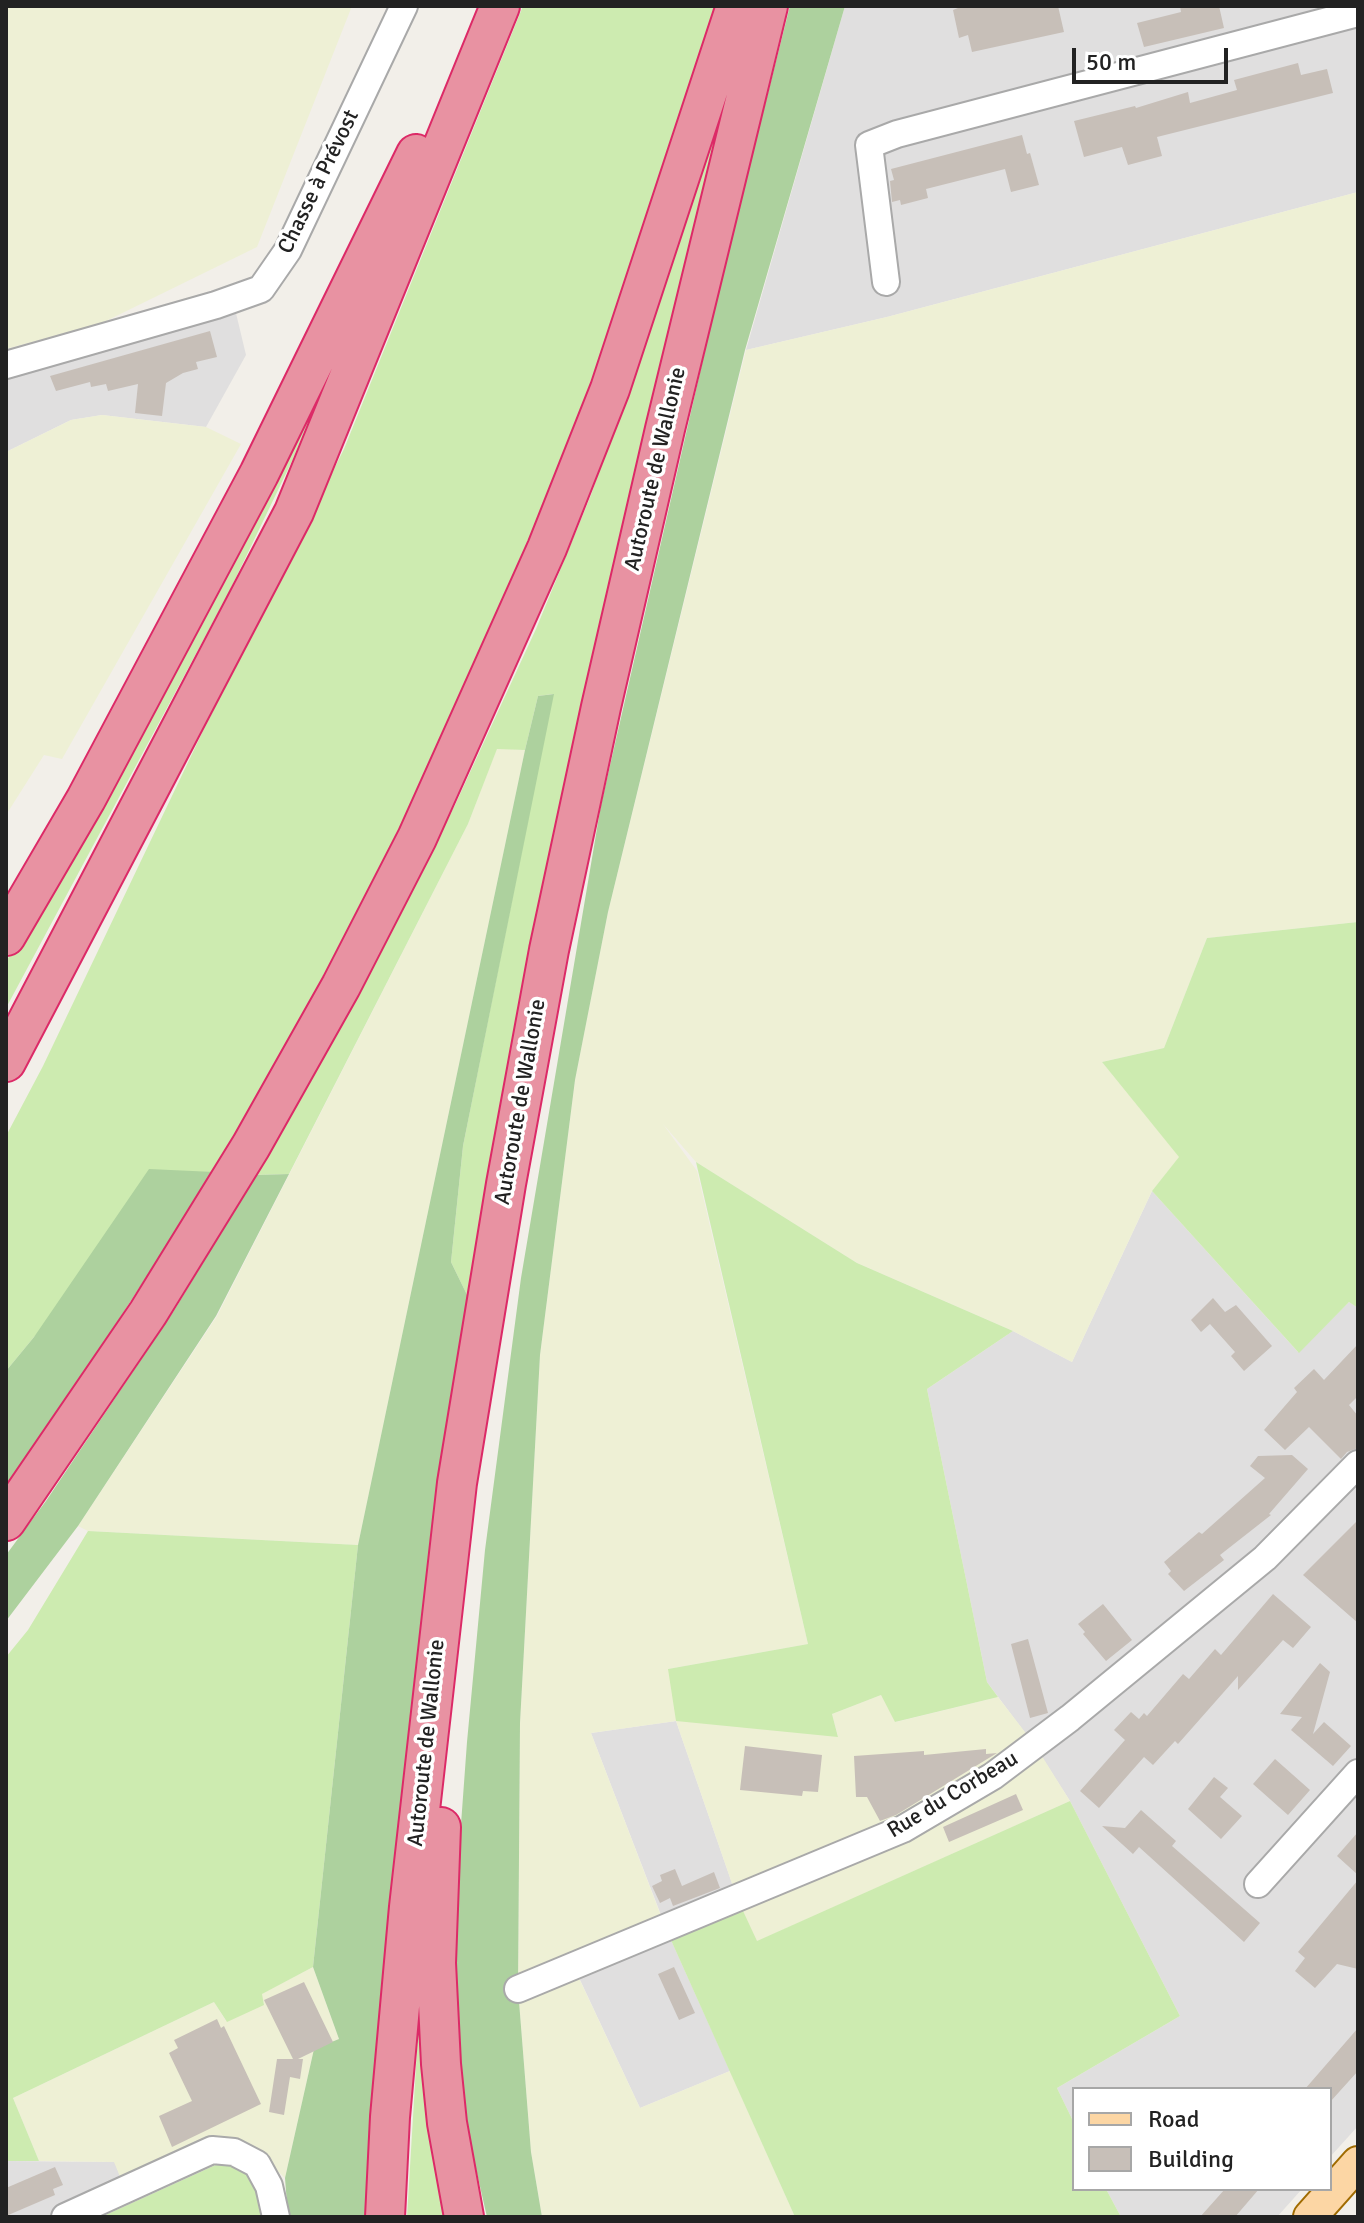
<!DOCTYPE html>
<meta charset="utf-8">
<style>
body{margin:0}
#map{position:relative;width:1364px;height:2223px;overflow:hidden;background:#f2efe9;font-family:Signika,sans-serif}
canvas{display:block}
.frame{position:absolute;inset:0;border:8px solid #222;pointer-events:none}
.legend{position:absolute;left:1072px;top:2087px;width:260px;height:104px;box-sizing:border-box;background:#fff;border:2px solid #a7a7a7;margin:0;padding:10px 14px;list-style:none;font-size:24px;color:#222}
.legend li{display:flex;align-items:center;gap:16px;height:40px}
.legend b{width:40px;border:2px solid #a7a7a7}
.scale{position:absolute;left:1072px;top:48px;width:156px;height:36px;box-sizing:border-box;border:4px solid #222;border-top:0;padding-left:10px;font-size:24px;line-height:28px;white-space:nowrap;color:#222;-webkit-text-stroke:6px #fff;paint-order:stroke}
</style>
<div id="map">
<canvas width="1364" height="2223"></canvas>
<div class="frame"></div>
<ul class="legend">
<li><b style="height:10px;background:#fcd6a4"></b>Road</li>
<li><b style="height:22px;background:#c7bfb8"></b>Building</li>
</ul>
<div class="scale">50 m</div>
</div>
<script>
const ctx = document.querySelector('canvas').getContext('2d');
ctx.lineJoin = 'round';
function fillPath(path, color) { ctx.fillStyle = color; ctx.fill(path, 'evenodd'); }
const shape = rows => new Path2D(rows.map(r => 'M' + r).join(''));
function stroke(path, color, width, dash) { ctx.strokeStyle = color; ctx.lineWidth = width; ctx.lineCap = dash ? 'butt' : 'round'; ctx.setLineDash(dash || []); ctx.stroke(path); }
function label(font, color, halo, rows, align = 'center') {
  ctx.font = font + ' Signika,sans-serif'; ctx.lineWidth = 7; ctx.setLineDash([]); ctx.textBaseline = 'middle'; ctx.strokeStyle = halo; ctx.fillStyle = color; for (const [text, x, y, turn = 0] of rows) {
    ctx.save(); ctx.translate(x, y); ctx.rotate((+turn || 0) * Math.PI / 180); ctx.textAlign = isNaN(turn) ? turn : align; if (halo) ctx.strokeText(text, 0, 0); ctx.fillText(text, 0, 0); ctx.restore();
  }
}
fillPath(shape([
 [845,6,1358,6,1358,192,887,317,746,350],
 [235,309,246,355,206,427,102,415,71,420,6,452,6,376,198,325],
 [1152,1191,1298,1352,1349,1302,1358,1308,1358,2126,1330,2157,1330,2089,1074,2089,1074,2123,1057,2088,1180,2016,1070,1801,1034,1745,987,1682,927,1389,1013,1331,1072,1362],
 [676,1721,737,1898,666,1929,730,2071,640,2108,574,1967,666,1928,591,1733],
 [6,2161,115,2162,123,2184,48,2217,6,2217],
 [1106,2189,1302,2189,1277,2217,1121,2217]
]), '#e0dfdf');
fillPath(shape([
 [6,6,352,6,257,247,102,323,6,349],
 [1358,192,1358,922,1207,938,1164,1048,1102,1062,1180,1157,1152,1191,1072,1362,1013,1331,857,1263,696,1162,663,1124,697,1171,808,1644,668,1669,838,1736,832,1714,881,1695,896,1722,998,1697,1035,1745,1070,1801,756,1942,737,1898,676,1721,591,1733,666,1929,577,1974,640,2108,730,2071,795,2217,542,2217,531,2152,518,1989,520,1723,540,1355,575,1080,608,912,746,350,887,317],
 [102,415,206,427,241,444,62,759,44,755,6,815,6,452,71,420],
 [497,748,525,750,358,1545,88,1531,78,1526,217,1316,468,824],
 [313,1967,339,2039,314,2049,285,2178,254,2150,123,2184,114,2162,39,2161,13,2098,214,2002,226,2021,264,2004,261,1994]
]), '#eef0d5');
fillPath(shape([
 [523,6,721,6,590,398,470,693,315,1002,214,1172,34,1337,6,1371,6,1136,43,1066,203,731,344,449],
 [718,124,723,127,470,1301,451,1262,463,1146,553,694,538,696,525,750,497,749,468,824,289,1174,256,1175,356,1000,455,805,536,629,591,495],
 [345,334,292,461,228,594,6,1008,6,962,194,628],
 [1358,922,1358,1308,1349,1302,1299,1353,1152,1191,1179,1157,1102,1062,1164,1048,1207,938],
 [696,1162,857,1263,1013,1331,927,1389,987,1682,998,1697,895,1722,881,1695,832,1714,838,1737,676,1721,668,1669,808,1644],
 [88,1531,358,1545,313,1967,262,1994,264,2005,227,2022,214,2002,13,2098,39,2161,6,2161,6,1657,28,1630],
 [1070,1801,1180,2016,1057,2088,1074,2123,1074,2189,1106,2189,1121,2217,795,2217,666,1929,737,1898,757,1941],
 [419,2017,422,2018,453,2217,407,2217],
 [220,2163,238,2167,256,2178,264,2217,101,2217]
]), '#cdebb0');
fillPath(shape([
 [790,6,845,6,745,350,608,912,575,1080,540,1355,520,1723,518,1989,531,2152,542,2217,487,2217,466,2125,456,2010,457,1879,467,1742,485,1550,521,1278,601,805,726,259],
 [554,694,463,1146,451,1262,470,1301,434,1535,413,1698,382,2002,367,2217,288,2217,285,2178,314,2049,339,2039,313,1967,358,1545,525,750,538,696],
 [149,1169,214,1172,30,1457,6,1488,6,1371,34,1337],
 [289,1174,216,1316,78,1526,6,1621,6,1555,46,1501,175,1309,256,1175]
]), '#add19e');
fillPath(shape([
 [963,6,1058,6,1064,32,972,52,968,35,959,38,953,10],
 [1180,6,1219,6,1224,28,1144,47,1137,23,1181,12],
 [1298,63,1301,75,1327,69,1333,93,1157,137,1162,156,1128,165,1122,147,1084,157,1074,121,1135,106,1136,108,1188,92,1190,103,1237,90,1234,80],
 [1022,135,1027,154,1030,153,1039,185,1011,192,1005,169,926,189,928,198,901,205,900,200,892,202,890,181,894,180,891,169],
 [210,331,217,357,196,362,198,369,183,373,166,383,162,416,135,413,138,384,108,391,106,384,91,387,90,382,56,391,50,376],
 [1213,1298,1225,1312,1236,1305,1272,1346,1244,1371,1231,1356,1235,1352,1210,1324,1201,1332,1191,1320],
 [1358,1344,1358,1396,1349,1405,1358,1416,1358,1448,1347,1452,1341,1459,1309,1427,1285,1450,1264,1430,1297,1392,1294,1388,1314,1369,1324,1380],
 [1292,1455,1308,1469,1269,1514,1271,1515,1220,1555,1224,1560,1184,1591,1168,1574,1171,1571,1164,1562,1199,1532,1202,1534,1265,1478,1250,1466,1258,1456],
 [1358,1520,1358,1623,1303,1575],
 [1273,1594,1311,1627,1293,1648,1283,1640,1238,1690,1238,1676,1178,1744,1175,1741,1153,1765,1144,1757,1099,1808,1080,1791,1125,1740,1114,1730,1131,1712,1139,1719,1144,1713,1147,1716,1183,1674,1189,1679,1215,1649,1221,1655],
 [1103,1604,1132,1640,1106,1661,1083,1634,1085,1632,1078,1624],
 [1028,1639,1048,1713,1030,1718,1011,1644],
 [1320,1663,1330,1672,1313,1734,1324,1722,1351,1746,1333,1766,1291,1730,1302,1717,1280,1714],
 [745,1746,822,1755,818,1792,803,1791,802,1796,740,1790],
 [986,1749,986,1754,997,1753,896,1815,880,1821,867,1797,856,1797,854,1756,924,1751,924,1755],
 [1275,1759,1310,1790,1288,1815,1253,1784],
 [1214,1777,1228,1788,1220,1797,1242,1816,1221,1839,1188,1809],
 [1016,1794,1023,1810,949,1842,943,1827],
 [1141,1810,1176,1841,1172,1846,1260,1923,1244,1942,1139,1847,1133,1854,1102,1826,1125,1828],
 [1358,1832,1358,1875,1337,1856],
 [675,1869,682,1886,714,1872,720,1888,673,1906,670,1898,660,1903,652,1886,662,1881,660,1875],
 [1358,1880,1358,1969,1337,1964,1315,1988,1295,1971,1305,1958,1298,1952],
 [674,1967,695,2013,679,2020,658,1974],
 [304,1982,333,2042,298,2059,303,2059,300,2079,290,2077,284,2115,269,2112,277,2059,293,2059,264,2000],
 [217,2019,221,2028,224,2026,261,2104,172,2147,159,2116,192,2101,169,2053,178,2048,174,2040],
 [1358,2028,1358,2071,1330,2102,1330,2089,1305,2089],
 [55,2167,63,2185,53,2189,55,2195,6,2216,6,2188],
 [1225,2189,1259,2189,1235,2217,1200,2217]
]), '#c7bfb8');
const minor = shape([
 [886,282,869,145,897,134,1358,13],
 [6,365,216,305,261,289,288,250,404,6],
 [1258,1884,1358,1773],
 [518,1989,903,1829,993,1776,1070,1718,1265,1558,1358,1464],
 [65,2217,212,2150,234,2152,257,2164,269,2186,276,2217]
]);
const major = shape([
 [1310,2217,1358,2163]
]);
const highway = shape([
 [6,936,86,799,259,474,416,154],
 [6,1062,294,512,500,6],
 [6,1521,148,1313,251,1146,341,986,417,838,547,548,610,389,736,6],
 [441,1827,436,1963,441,2064,447,2123,464,2217],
 [385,2217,390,2117,409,1907,457,1483,506,1184,549,950,601,707,665,429,768,6]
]);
stroke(minor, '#a9a9a9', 30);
stroke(major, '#a06b00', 36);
stroke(highway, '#dc2a67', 42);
stroke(minor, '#fff', 26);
stroke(major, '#fcd6a4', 32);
stroke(highway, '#e892a2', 38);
label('22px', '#222', '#fff', [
 ["Chasse à Prévost",319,182,-64],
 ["Autoroute de Wallonie",656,469,-77],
 ["Autoroute de Wallonie",521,1102,-80],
 ["Autoroute de Wallonie",427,1743,-84],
 ["Rue du Corbeau",953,1795,-31]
]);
</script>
